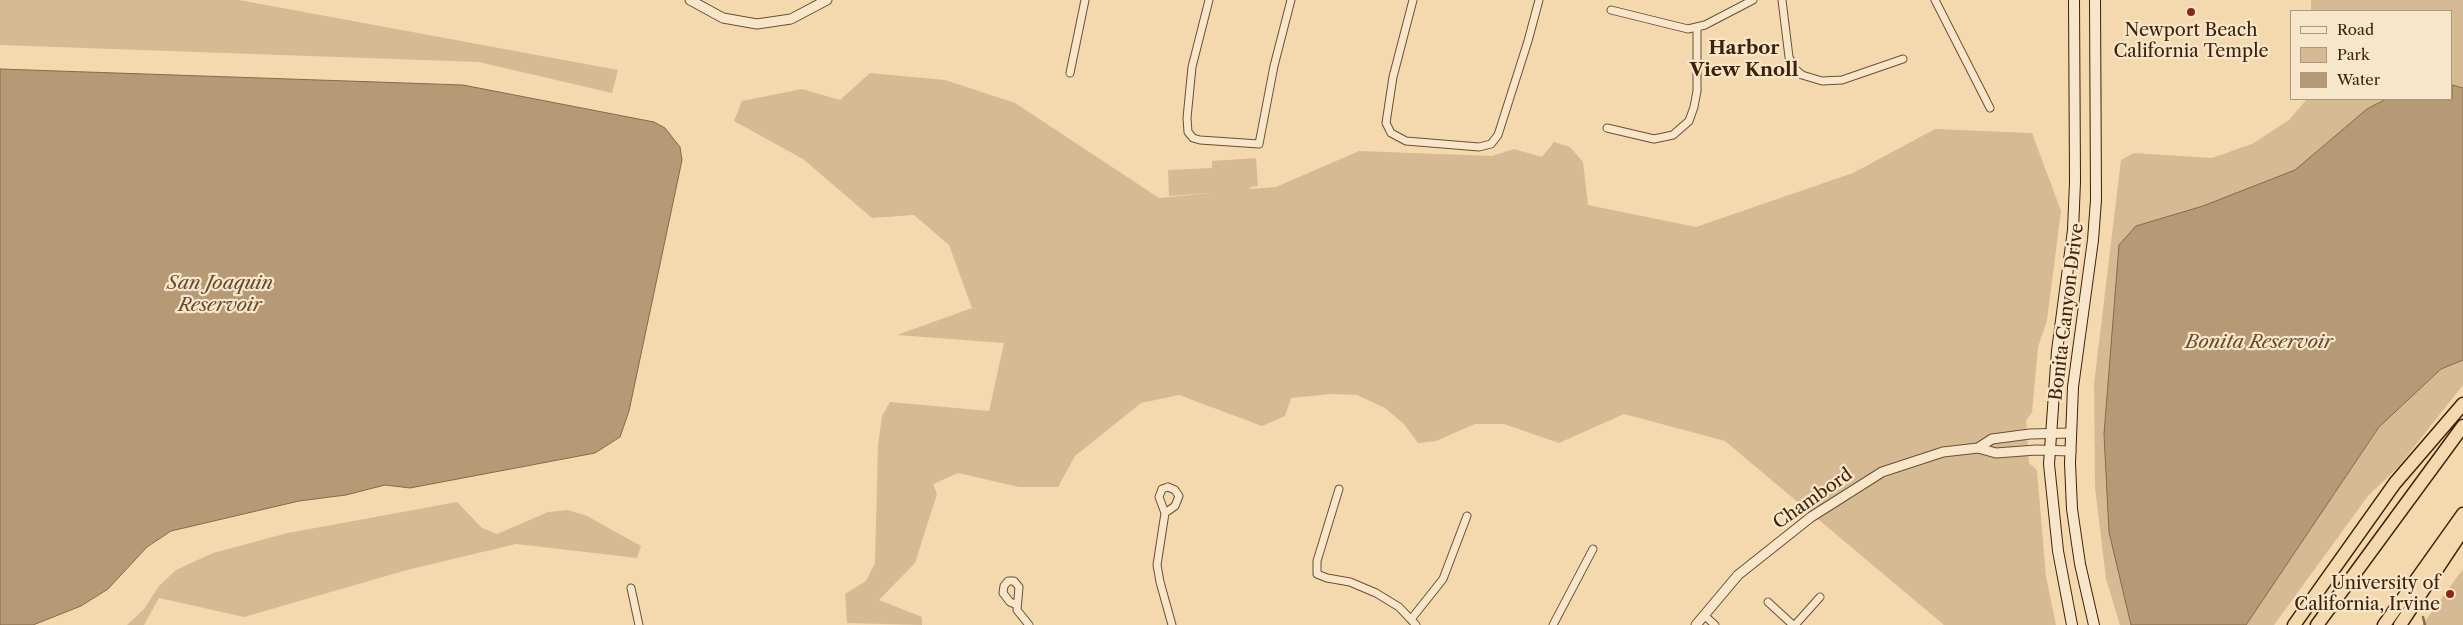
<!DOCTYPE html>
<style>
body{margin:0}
#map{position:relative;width:2463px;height:625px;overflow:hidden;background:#f4d9af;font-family:"Libre Caslon Text",serif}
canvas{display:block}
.legend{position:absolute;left:2290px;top:10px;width:162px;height:90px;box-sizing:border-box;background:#f8e6cb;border:1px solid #ad977d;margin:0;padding:6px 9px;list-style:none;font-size:15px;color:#3d2108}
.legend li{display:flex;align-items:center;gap:10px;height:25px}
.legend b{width:25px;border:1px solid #ad977d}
</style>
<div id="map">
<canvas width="2463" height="625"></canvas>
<ul class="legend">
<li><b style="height:6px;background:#f8e6cb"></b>Road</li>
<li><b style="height:14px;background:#d5ba93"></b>Park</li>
<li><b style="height:14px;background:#b69a76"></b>Water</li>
</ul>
</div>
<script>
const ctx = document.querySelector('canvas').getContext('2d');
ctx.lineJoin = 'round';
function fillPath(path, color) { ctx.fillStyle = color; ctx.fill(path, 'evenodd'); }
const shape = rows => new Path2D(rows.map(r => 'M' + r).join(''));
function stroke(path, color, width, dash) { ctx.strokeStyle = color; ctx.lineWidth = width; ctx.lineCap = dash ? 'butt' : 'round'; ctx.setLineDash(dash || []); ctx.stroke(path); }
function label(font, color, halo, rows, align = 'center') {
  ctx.font = font + ' "Libre Caslon Text",serif'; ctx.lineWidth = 4.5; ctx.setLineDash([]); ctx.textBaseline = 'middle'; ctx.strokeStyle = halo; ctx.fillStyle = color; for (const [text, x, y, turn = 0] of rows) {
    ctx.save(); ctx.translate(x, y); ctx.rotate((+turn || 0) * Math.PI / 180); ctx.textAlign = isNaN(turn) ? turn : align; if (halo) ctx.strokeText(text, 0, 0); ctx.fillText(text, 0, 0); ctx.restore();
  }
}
fillPath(shape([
 [0,0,239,0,618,70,612,93,479,62,0,45],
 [2311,0,2463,0,2463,385,2399,466,2368,496,2274,625,2120,625,2106,579,2095,487,2094,384,2121,160,2134,153,2212,158,2252,144,2289,120,2307,99,2452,99,2452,11,2311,11],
 [870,73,945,80,1015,103,1159,198,1212,193,1169,196,1168,170,1212,168,1212,161,1256,158,1258,186,1250,187,1250,189,1276,187,1359,151,1492,156,1514,149,1542,157,1554,142,1570,147,1583,162,1588,205,1696,227,1853,173,1935,129,2032,133,2061,211,2047,320,2038,347,2032,413,2026,420,2029,463,2037,470,2046,577,2056,625,1944,625,1725,441,1624,414,1559,443,1504,424,1475,424,1436,441,1418,443,1404,424,1385,408,1357,395,1331,394,1291,398,1285,416,1262,426,1179,395,1141,403,1075,456,1058,487,1019,487,958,473,933,484,937,494,915,563,879,600,922,617,922,625,847,623,845,594,866,581,875,563,878,445,882,416,890,402,989,411,1004,343,897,335,972,308,949,245,914,215,872,218,803,159,734,121,742,101,802,89,840,100],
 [457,502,482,528,497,534,548,512,568,510,587,516,641,546,637,558,516,544,407,570,244,617,159,598,144,625,127,625,144,609,159,586,176,570,213,553,288,533],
 [2463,569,2463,625,2422,625,2425,621]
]), '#d5ba93');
const water = shape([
 [0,69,463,85,654,122,665,128,680,147,682,160,629,411,620,437,595,453,410,488,385,485,346,495,299,501,171,531,147,547,108,589,81,606,33,625,0,625,0,69],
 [2452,85,2463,88,2463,360,2441,369,2379,427,2246,625,2131,625,2109,532,2104,434,2119,245,2136,226,2203,206,2295,170,2367,109,2386,99,2452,99,2452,85]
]);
fillPath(water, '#b69a76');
stroke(water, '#866a4a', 1);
stroke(shape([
 [2423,617,2425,625]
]), '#866a4a', 2.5);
const minor = shape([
 [1209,0,1192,67,1187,118,1188,132,1193,138,1200,140,1259,144,1274,66,1291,0],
 [1413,0,1393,77,1386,123,1391,133,1406,141,1479,147,1491,144,1498,135,1528,41,1539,0],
 [1782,0,1789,57,1795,69,1802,75,1822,81,1842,80,1903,59],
 [1935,0,1990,108],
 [1611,10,1688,29,1705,25,1753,0],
 [1070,73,1085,0],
 [1607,128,1654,139,1673,135,1689,121,1694,107,1697,91,1697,28],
 [1168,487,1175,490,1179,496,1175,506,1165,513,1159,497,1162,489,1168,487],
 [1339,489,1317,561,1317,574,1327,578,1350,582,1376,593,1399,607,1416,625],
 [1165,513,1157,565,1160,582,1172,625],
 [631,588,639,625],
 [1768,602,1793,625],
 [1017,605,1010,602,1003,593,1004,586,1008,581,1014,581,1019,587,1017,610,1029,625],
 [1704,615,1715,625],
 [1412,618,1443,579,1467,516],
 [1553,625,1593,549],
 [1795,625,1820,597]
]);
const tertiary = shape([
 [690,0,723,18,757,24,791,19,827,0],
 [1978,448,1992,439,2030,434,2071,433],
 [1696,625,1738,575,1811,517,1882,472,1943,452,1978,448,1996,453,2036,450,2071,451]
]);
const secondary = shape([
 [2072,625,2058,551,2049,464,2057,351,2073,230,2075,182,2074,0],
 [2094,625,2080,564,2072,509,2070,463,2073,387,2093,240,2096,200,2095,0]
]);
const motorway = shape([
 [2294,625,2395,483,2463,404],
 [2317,625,2463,426],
 [2384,625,2463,514],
 [2400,625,2463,530]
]);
stroke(minor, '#6b4f32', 9);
stroke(tertiary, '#6b4f32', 11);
stroke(secondary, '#3d2108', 12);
stroke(motorway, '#3d2108', 15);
stroke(minor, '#f8e6cb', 7);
stroke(tertiary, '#f8e6cb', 9);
stroke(secondary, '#f8e6cb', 10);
stroke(motorway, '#f4d9af', 12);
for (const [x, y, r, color] of [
 [2191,12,5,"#8f2418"],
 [2450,594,5,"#8f2418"]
]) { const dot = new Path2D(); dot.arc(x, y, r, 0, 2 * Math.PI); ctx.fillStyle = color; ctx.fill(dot); stroke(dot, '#f8e6cb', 2); }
label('18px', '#3d2108', '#f8e6cb', [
 ["Newport Beach",2191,31],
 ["California Temple",2191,52],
 ["University of",2440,584,"right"],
 ["California, Irvine",2440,605,"right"]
]);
label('18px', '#3d2108', '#f8e6cb', [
 ["Bonita Canyon Drive",2067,312,-83],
 ["Chambord",1813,499,-35]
]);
label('bold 19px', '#3d2108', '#f8e6cb', [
 ["Harbor",1744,49],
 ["View Knoll",1744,71]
]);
label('italic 19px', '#674b2e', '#f8e6cb', [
 ["San Joaquin",220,284],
 ["Reservoir",220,306],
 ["Bonita Reservoir",2259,343]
]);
</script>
